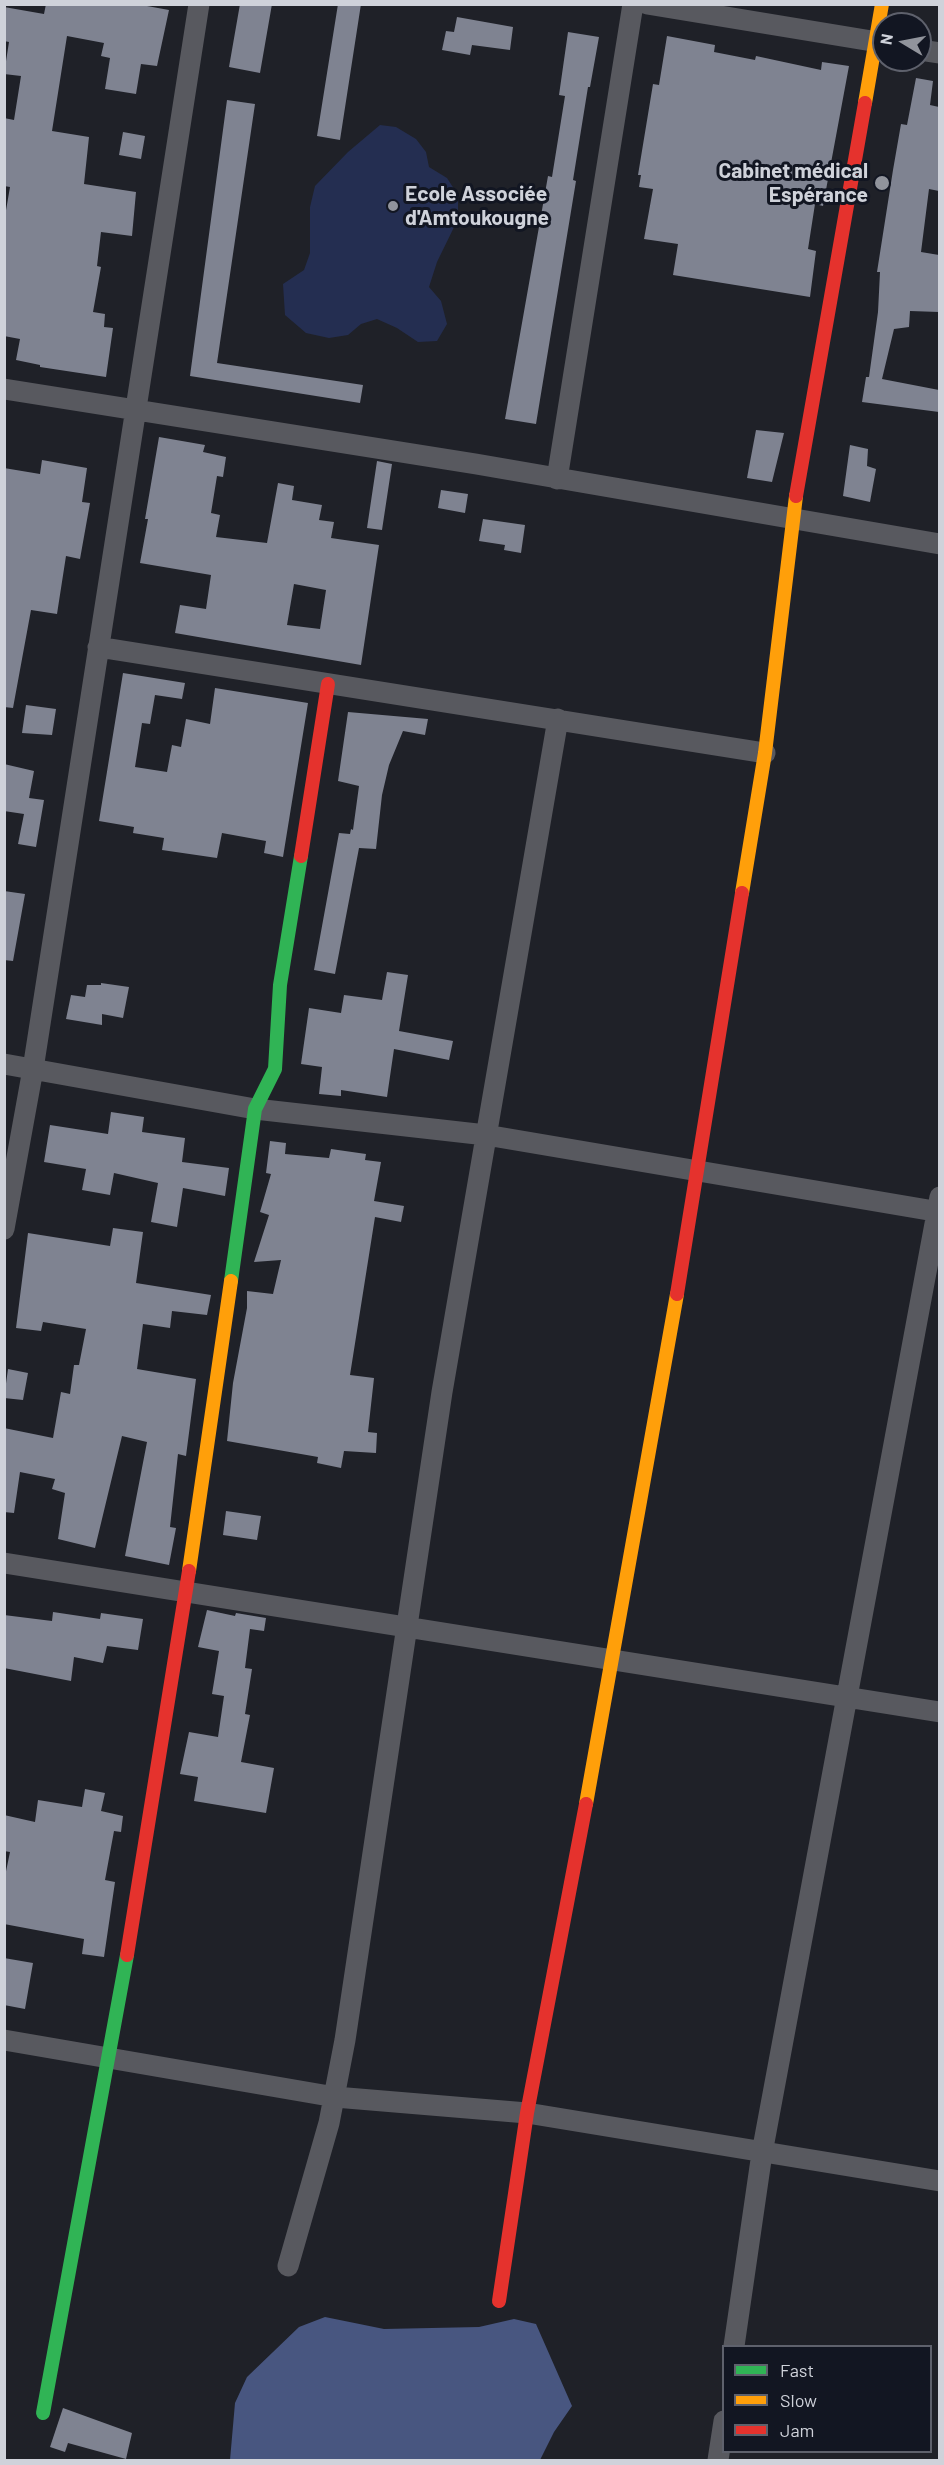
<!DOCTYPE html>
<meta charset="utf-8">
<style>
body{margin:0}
#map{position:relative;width:944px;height:2465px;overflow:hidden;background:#1f2128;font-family:Barlow,sans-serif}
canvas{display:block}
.frame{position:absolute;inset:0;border:6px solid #cfd2da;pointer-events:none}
.legend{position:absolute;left:722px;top:2345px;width:210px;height:108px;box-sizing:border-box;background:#121622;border:2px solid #5e616c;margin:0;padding:8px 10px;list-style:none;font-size:18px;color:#cfd2da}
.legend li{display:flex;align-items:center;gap:12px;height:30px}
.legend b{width:30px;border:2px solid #5e616c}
.north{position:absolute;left:872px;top:12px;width:60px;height:60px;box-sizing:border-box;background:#121622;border:2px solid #5e616c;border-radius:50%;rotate:280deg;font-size:16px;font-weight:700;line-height:24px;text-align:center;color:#cfd2da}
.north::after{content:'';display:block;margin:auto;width:21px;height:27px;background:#91949c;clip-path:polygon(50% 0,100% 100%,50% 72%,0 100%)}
</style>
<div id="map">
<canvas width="944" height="2465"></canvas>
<div class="frame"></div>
<ul class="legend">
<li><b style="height:8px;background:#30b455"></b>Fast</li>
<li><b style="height:8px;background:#ff9f0a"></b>Slow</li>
<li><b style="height:8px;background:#e5322d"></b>Jam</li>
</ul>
<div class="north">N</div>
</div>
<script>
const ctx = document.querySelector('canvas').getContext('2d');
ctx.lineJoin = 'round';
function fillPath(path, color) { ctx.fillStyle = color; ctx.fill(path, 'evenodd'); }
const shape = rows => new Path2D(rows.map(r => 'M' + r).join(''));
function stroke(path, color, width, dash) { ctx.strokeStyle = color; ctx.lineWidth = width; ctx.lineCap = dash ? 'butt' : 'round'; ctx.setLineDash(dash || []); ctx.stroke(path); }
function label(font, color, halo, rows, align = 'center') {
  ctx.font = font + ' Barlow,sans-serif'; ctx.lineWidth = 6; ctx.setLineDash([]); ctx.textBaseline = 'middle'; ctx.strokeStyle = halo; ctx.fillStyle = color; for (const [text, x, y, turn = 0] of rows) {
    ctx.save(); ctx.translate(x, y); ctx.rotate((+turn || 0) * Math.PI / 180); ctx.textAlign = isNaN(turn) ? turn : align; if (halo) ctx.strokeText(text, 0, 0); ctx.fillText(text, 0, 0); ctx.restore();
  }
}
fillPath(shape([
 [380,125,396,127,416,139,426,152,429,167,447,178,458,195,458,219,437,262,429,287,441,301,447,324,437,341,418,342,397,328,377,319,361,324,348,335,329,338,306,333,285,315,283,284,304,270,310,253,310,207,315,186,348,152]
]), '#242e51');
fillPath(shape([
 [325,2317,384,2329,479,2327,514,2319,536,2324,572,2406,554,2432,540,2460,230,2460,235,2403,247,2377,299,2327]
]), '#485680');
fillPath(shape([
 [46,4,136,4,169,10,157,66,141,64,136,94,105,89,110,58,101,56,104,43,67,36,52,131,89,137,84,184,136,192,132,236,101,232,97,266,101,267,93,312,105,314,104,327,113,328,106,377,40,367,40,365,16,360,20,339,4,336,4,222,10,187,4,186,4,118,14,120,21,76,4,74,9,42,4,41,4,7,44,14],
 [240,4,272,4,260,73,229,67],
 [338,4,361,4,340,140,317,136],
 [457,17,513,27,510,50,472,45,470,55,442,50,446,31,454,32],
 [568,32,599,37,590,87,588,87,573,180,576,181,536,424,505,419,548,176,552,177,565,96,559,95],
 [667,36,715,45,714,52,755,60,756,56,821,70,822,62,849,66,823,206,815,204,808,249,816,251,810,297,673,275,678,244,644,239,653,189,639,187,641,175,638,175,653,84,659,85],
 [916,78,933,81,930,105,939,107,939,191,929,189,921,252,939,255,939,312,910,311,909,327,894,329,882,379,939,390,939,412,862,402,866,377,869,377,878,312,880,272,877,272,893,170,901,124,907,125],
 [227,100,255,104,217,363,363,385,360,403,190,376],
 [123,132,145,136,141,159,119,155],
 [756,430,784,433,772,482,747,478],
 [159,437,205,445,203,452,226,457,223,477,217,476,211,513,220,515,216,537,267,543,278,483,294,486,292,500,322,505,319,520,334,522,331,538,379,545,361,665,175,633,180,605,206,609,211,575,140,563,148,519,145,519],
 [294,584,326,590,320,629,287,625],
 [850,445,868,449,867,466,876,469,870,502,843,496],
 [42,460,87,468,82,502,90,503,80,559,66,556,57,614,31,610,13,708,4,707,4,468,40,474],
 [377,461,392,464,382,530,367,528],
 [441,490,468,494,465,513,438,508],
 [483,519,525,525,521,553,504,550,505,545,479,541],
 [123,673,185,683,182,699,155,695,150,724,142,723,135,767,167,772,172,745,181,747,186,719,210,724,215,688,308,703,283,857,264,853,266,841,222,833,217,858,162,850,164,838,133,833,134,827,99,821],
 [26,705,56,709,52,735,22,733],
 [348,712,428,719,425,735,403,731,389,765,382,795,376,849,359,848,335,974,314,970,339,833,350,834,351,829,353,830,359,786,338,781],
 [4,764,34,771,29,798,44,800,36,847,18,844,24,814,4,811],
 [4,891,25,894,13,961,4,960],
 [387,972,408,975,399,1031,453,1041,449,1060,394,1049,387,1097,341,1090,341,1096,319,1094,322,1067,301,1064,309,1008,341,1013,344,995,382,1000],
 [101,983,129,987,123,1018,102,1014,102,1025,66,1019,71,995,85,997,87,985,101,985],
 [111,1112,144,1117,142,1132,185,1138,182,1162,229,1168,225,1196,183,1188,177,1227,151,1222,158,1183,114,1173,110,1195,82,1190,86,1169,44,1162,50,1125,108,1134],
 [270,1141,286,1143,285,1154,329,1158,331,1149,366,1154,365,1160,381,1162,374,1201,404,1206,401,1222,375,1217,350,1375,374,1378,368,1432,377,1433,376,1453,344,1451,341,1468,317,1463,318,1457,227,1441,233,1383,247,1308,247,1291,273,1294,281,1260,254,1262,269,1215,260,1212,271,1174,266,1173],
 [113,1228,143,1232,136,1283,211,1295,207,1315,172,1311,170,1328,143,1324,137,1369,196,1379,186,1456,178,1454,170,1527,176,1528,169,1565,125,1556,147,1442,122,1436,95,1548,58,1539,65,1493,52,1489,55,1479,20,1472,14,1513,4,1512,4,1428,53,1438,61,1392,70,1394,74,1365,79,1365,86,1329,43,1322,41,1331,16,1328,28,1233,110,1246],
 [8,1369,28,1373,23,1400,4,1398],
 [226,1511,261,1516,257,1540,223,1535],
 [207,1610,235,1616,236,1613,266,1618,264,1631,250,1629,245,1668,252,1669,245,1714,250,1715,241,1762,274,1768,266,1813,194,1801,198,1777,180,1774,189,1732,218,1737,224,1696,212,1694,219,1651,198,1647],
 [53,1612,100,1619,101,1613,143,1619,138,1650,107,1646,103,1663,74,1657,71,1681,4,1668,4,1615,52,1621],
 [85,1789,105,1793,101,1811,123,1816,121,1832,114,1831,105,1880,115,1882,104,1957,82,1954,84,1939,4,1924,4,1881,10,1852,4,1851,4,1815,35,1822,38,1800,82,1807],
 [4,1958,33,1963,25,2009,4,2005],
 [63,2408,132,2433,126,2459,68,2443,65,2452,50,2447]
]), '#7f8391');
stroke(shape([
 [647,4,884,43],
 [920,50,940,53],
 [4,389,476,464,940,544],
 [557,479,633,4],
 [98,647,765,753],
 [4,1064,255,1109,486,1135,940,1212],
 [4,1229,33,1069,199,4],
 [4,1563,940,1712],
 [4,2040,335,2097,527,2113,940,2181],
 [288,2266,329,2123,345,2040,442,1392,558,719],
 [734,2346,762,2153,940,1197],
 [718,2460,724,2421]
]), '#58595f', 21);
stroke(shape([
 [231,1281,255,1109,275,1069,280,985,301,856],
 [43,2413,127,1955]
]), '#30b455', 14);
stroke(shape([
 [865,103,882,4],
 [742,893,765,753,796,496],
 [189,1571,231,1281],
 [586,1804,677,1294]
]), '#ff9f0a', 14);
stroke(shape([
 [796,496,865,103],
 [301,856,328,684],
 [677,1294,742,893],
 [127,1955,189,1571],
 [499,2301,527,2113,586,1804]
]), '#e5322d', 14);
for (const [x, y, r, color] of [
 [882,183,8,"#91949c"],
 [393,206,6,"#91949c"]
]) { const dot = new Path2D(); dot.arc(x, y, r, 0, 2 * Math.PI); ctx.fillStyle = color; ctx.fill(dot); stroke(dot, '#121622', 2); }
label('bold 21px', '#cfd2da', '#121622', [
 ["Cabinet médical",868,171],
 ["Espérance",868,195],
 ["Ecole Associée",405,194,"left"],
 ["d'Amtoukougne",405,218,"left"]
], 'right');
</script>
